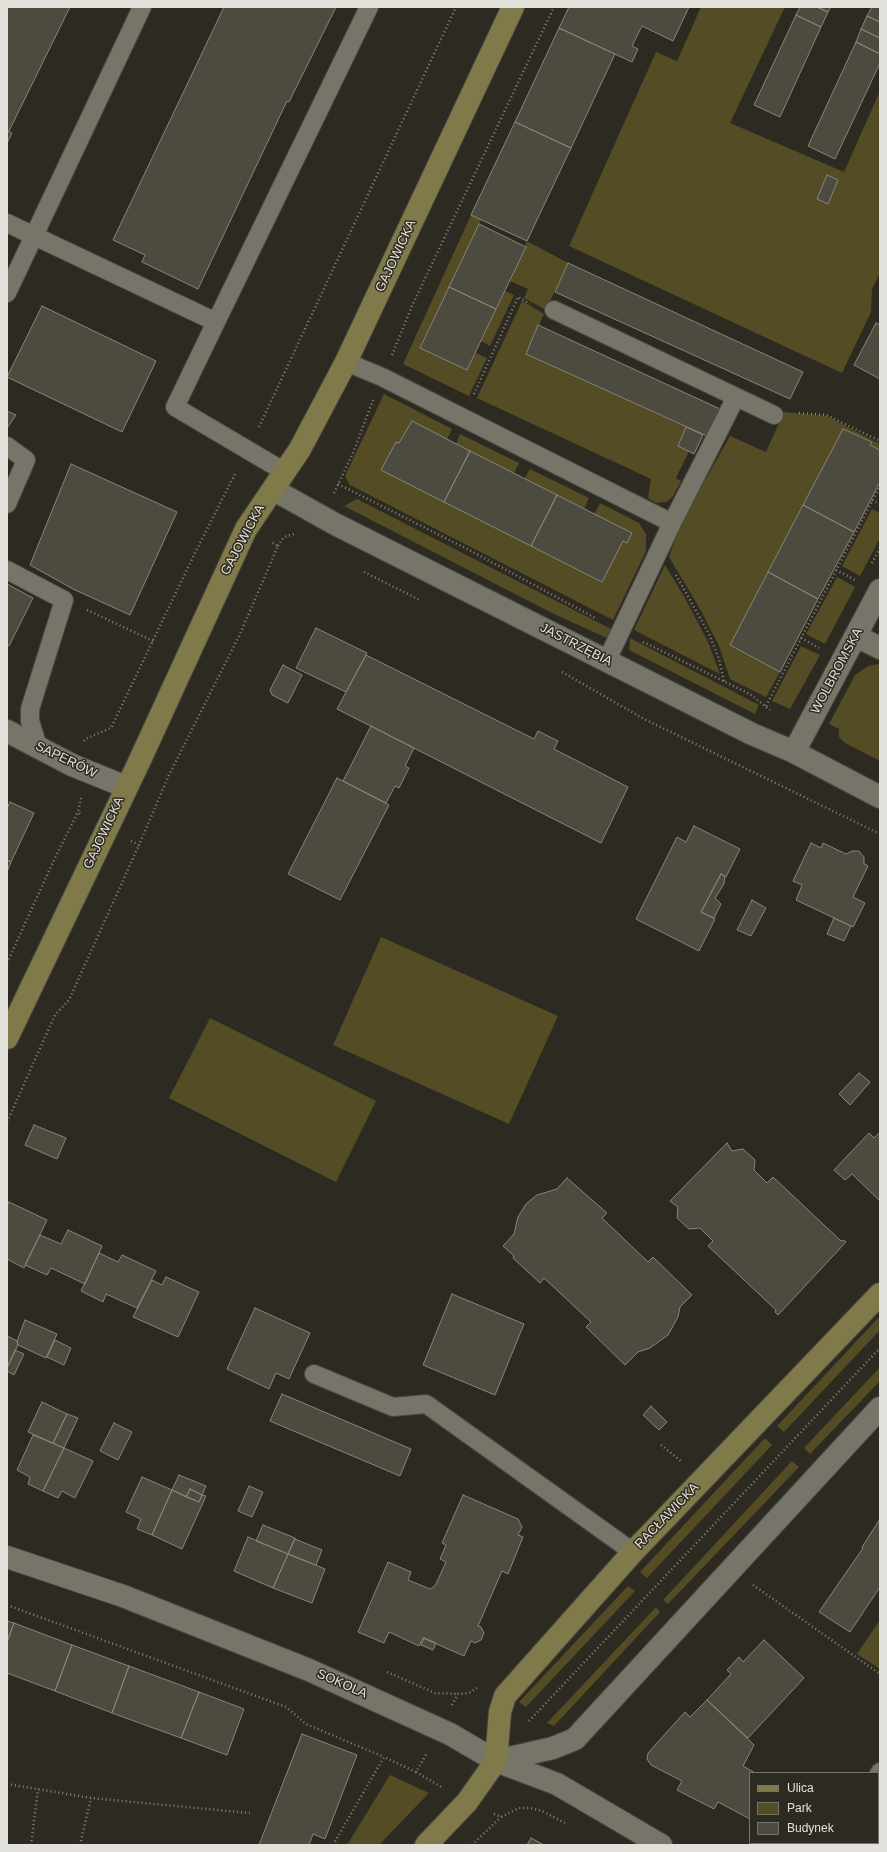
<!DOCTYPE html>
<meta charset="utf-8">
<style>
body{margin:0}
#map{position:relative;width:887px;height:1852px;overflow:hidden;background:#2d2b21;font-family:Helvetica,sans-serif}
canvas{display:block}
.frame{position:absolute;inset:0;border:8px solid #e2e1db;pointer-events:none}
.legend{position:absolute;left:749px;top:1772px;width:130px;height:72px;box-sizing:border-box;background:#2d2b21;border:1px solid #75746b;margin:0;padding:5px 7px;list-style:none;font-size:12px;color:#e2e1db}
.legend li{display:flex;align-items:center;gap:8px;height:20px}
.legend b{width:20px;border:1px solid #75746b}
</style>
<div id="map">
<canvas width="887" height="1852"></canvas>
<div class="frame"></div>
<ul class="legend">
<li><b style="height:5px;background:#80794a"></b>Ulica</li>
<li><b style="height:11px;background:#534c24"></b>Park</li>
<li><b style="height:11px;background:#4d4b40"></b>Budynek</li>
</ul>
</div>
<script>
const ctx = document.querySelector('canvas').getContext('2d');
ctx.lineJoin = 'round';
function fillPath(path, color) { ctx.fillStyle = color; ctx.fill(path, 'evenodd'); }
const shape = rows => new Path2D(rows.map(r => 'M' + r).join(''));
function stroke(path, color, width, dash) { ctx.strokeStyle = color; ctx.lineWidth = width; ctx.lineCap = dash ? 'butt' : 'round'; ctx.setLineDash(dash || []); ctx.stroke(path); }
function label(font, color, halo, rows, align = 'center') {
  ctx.font = font + ' Helvetica,sans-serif'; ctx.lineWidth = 3; ctx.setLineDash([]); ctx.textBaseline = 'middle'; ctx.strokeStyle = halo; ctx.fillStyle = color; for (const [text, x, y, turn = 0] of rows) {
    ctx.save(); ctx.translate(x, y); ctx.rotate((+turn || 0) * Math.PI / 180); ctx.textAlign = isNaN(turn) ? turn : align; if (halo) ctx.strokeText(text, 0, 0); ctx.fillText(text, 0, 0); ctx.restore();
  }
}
fillPath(shape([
 [701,7,785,7,730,123,844,172,880,91,880,273,872,289,871,312,842,373,569,246,656,52,677,61],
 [471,215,481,220,420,347,467,370,476,353,487,358,469,396,403,364],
 [527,241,568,263,546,310,524,298,528,289,510,281],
 [505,291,514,295,490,346,481,341],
 [522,301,544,314,526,354,686,427,678,446,689,451,676,478,681,481,673,496,667,502,656,503,648,498,651,479,477,398],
 [384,394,452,429,447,439,412,421,382,470,602,582,623,541,594,514,600,503,639,523,646,534,646,551,613,620,350,485,345,476],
 [784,412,826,416,880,444,880,450,870,445,872,441,843,429,730,645,780,672,766,697,730,679,719,646,700,609,669,557,681,523,730,436,766,452],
 [460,434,519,463,514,473,456,444],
 [530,469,589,498,584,509,524,479],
 [357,499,613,630,609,639,552,613,344,506],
 [872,509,880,513,880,538,860,576,842,566],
 [665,565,685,598,708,642,720,674,634,630],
 [837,577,855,587,825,644,806,634],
 [630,638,759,705,755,714,629,650],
 [801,646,820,655,790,709,772,701],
 [879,664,880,665,880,761,845,743,839,737,839,729,829,724,855,675,868,666],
 [381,937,558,1016,509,1124,333,1045],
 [210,1018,376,1101,336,1182,169,1098],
 [880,1316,880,1330,784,1432,777,1426],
 [880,1367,880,1381,810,1454,804,1448],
 [765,1438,772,1445,647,1578,640,1572],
 [792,1461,799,1467,668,1604,663,1600],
 [628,1586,635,1591,526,1707,519,1702],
 [656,1607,660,1612,554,1726,547,1723],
 [880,1620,880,1669,857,1654],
 [390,1775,429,1793,379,1845,347,1845]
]), '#534c24');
const building = shape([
 [7,7,70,7,9,131,7,131,7,7],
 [224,7,336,7,289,102,287,101,198,289,142,262,145,255,113,240,224,7],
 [569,7,689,7,673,41,642,26,632,46,638,49,632,62,559,28,569,7],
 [800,7,817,7,828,12,821,27,796,15,800,7],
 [817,7,831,7,828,12,817,7],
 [872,7,880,7,880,22,867,16,872,7],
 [796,15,821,27,780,117,754,105,796,15],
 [867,16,880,22,880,38,861,29,867,16],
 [559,28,615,54,571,148,515,122,559,28],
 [861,29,880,38,880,54,856,42,861,29],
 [856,42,880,54,880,63,835,159,808,146,856,42],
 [515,122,571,148,527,241,471,215,515,122],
 [7,131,12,133,7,143,7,131],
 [827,175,838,180,828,204,817,199,827,175],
 [479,224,526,247,496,309,449,287,479,224],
 [568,263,803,372,790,399,555,292,568,263],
 [449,287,496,309,467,370,420,348,449,287],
 [42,306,156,361,122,432,7,377,42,306],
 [876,323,880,325,880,379,854,365,876,323],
 [538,325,720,409,707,436,526,354,538,325],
 [7,411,16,415,8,427,7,426,7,411],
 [412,421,470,451,444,502,381,470,396,442,399,443,412,421],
 [686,427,703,435,694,454,678,446,686,427],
 [843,429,872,442,870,445,880,450,880,482,854,532,803,505,843,429],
 [470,451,557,495,531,546,444,502,470,451],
 [71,464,177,512,130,615,73,589,30,565,71,464],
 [557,495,632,533,627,543,623,541,602,582,531,546,557,495],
 [803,505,854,532,818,599,768,572,803,505],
 [768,572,818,599,780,672,730,645,768,572],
 [7,584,33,598,9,646,7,645,7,584],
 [316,628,367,653,346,692,296,668,316,628],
 [366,655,534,739,538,731,558,741,554,749,628,787,601,843,337,709,366,655],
 [283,665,302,675,288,703,272,695,270,690,283,665],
 [371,726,414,748,405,766,409,768,399,788,395,786,386,803,343,781,371,726],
 [337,778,389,805,340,900,288,874,337,778],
 [10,802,34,813,11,862,7,860,7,809,10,802],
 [694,826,740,849,726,877,721,874,701,912,715,919,699,951,636,919,677,837,686,842,694,826],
 [811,843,821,848,823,843,846,854,852,851,859,851,864,857,864,864,868,866,853,897,865,903,853,927,796,900,802,885,793,881,811,843],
 [7,860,11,862,7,872,7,860],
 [721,874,725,876,724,884,715,898,721,904,714,918,701,912,721,874],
 [752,900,766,908,751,936,737,930,752,900],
 [834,918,851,926,844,941,827,934,834,918],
 [859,1073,870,1082,850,1105,839,1094,859,1073],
 [34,1125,66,1138,57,1159,25,1145,34,1125],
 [880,1132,880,1201,852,1174,845,1180,834,1170,869,1133,874,1138,880,1132],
 [727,1143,732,1151,743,1149,755,1160,754,1170,767,1183,773,1177,841,1241,843,1240,846,1242,778,1315,775,1312,776,1310,708,1246,713,1241,700,1228,689,1229,677,1218,678,1207,670,1201,727,1143],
 [567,1178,607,1213,602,1218,648,1262,653,1257,692,1295,680,1307,678,1317,668,1335,650,1348,638,1352,625,1365,586,1327,591,1322,544,1278,540,1283,513,1258,514,1256,503,1246,514,1234,518,1217,526,1204,537,1195,557,1189,567,1178],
 [9,1202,47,1220,24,1268,7,1259,7,1206,9,1202],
 [68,1230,102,1246,85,1284,51,1268,47,1275,25,1265,40,1235,61,1244,68,1230],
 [99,1253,118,1262,122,1255,156,1271,137,1308,106,1294,103,1302,81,1291,99,1253],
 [166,1277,199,1292,178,1337,133,1317,152,1280,162,1285,166,1277],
 [452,1294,524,1324,495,1395,423,1365,452,1294],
 [255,1308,310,1333,289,1379,276,1373,269,1389,227,1369,255,1308],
 [25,1320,57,1334,46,1358,18,1345,17,1341,25,1320],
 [7,1336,17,1341,18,1345,7,1368,7,1336],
 [55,1340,71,1348,64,1365,47,1357,55,1340],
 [15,1350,24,1354,14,1375,7,1371,7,1368,15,1350],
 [282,1394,411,1449,400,1476,270,1421,282,1394],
 [42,1402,67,1414,53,1443,28,1432,42,1402],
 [651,1406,667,1422,659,1430,643,1415,651,1406],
 [67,1414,78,1418,64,1448,53,1443,67,1414],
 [114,1423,132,1432,118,1460,100,1451,114,1423],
 [33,1435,64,1448,43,1491,28,1484,30,1477,17,1470,33,1435],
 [64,1448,93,1461,75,1498,62,1491,58,1498,43,1491,64,1448],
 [179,1475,206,1486,202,1495,190,1489,186,1497,172,1490,179,1475],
 [142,1477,172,1490,152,1535,137,1529,141,1519,126,1512,142,1477],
 [249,1486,263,1492,252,1517,238,1511,249,1486],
 [190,1489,202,1495,199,1502,186,1497,190,1489],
 [172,1490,199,1502,202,1495,206,1496,182,1549,152,1535,172,1490],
 [463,1495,518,1519,522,1527,518,1535,523,1537,508,1574,502,1571,478,1626,481,1627,484,1633,481,1640,475,1643,471,1641,464,1656,423,1638,419,1646,389,1632,384,1643,358,1632,388,1562,411,1572,408,1580,430,1589,435,1586,446,1562,440,1559,446,1545,442,1543,463,1495],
 [880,1519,880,1587,850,1632,819,1612,863,1548,862,1547,880,1519],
 [263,1525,295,1538,288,1554,256,1541,263,1525],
 [248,1537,288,1554,273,1588,234,1571,248,1537],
 [295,1539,322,1550,316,1565,288,1554,295,1539],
 [288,1554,325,1569,312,1603,273,1588,288,1554],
 [7,1621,14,1623,7,1642,7,1621],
 [14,1623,72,1645,55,1691,7,1673,7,1642,14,1623],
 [424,1638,436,1643,433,1650,421,1645,424,1638],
 [764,1640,804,1678,748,1738,707,1700,731,1674,727,1670,739,1657,743,1662,764,1640],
 [72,1645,129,1666,112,1713,55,1691,72,1645],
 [129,1666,199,1692,181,1738,112,1713,129,1666],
 [199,1692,244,1709,227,1755,181,1738,199,1692],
 [707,1700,754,1745,743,1766,755,1773,750,1773,750,1819,718,1802,714,1809,677,1790,682,1781,651,1765,647,1759,648,1753,685,1712,690,1717,707,1700],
 [302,1734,357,1755,325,1839,313,1834,309,1845,259,1845,302,1734],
 [878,1819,880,1820,880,1845,860,1845,858,1843,878,1843,878,1819],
 [531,1838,544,1845,527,1845,531,1838]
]);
fillPath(building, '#4d4b40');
stroke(building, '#88867a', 1);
const lane = shape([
 [7,223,216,322,369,7],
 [7,293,142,7],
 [554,310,774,415],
 [216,322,175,407,285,472],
 [346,362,382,377,672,523,607,660],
 [7,446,26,460,7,504],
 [672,523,736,397],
 [7,570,64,600,30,709,30,721,38,747],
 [314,1374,393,1407,426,1404,633,1552],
 [878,1776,880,1772],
 [839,1845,840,1843]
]);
const street = shape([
 [274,490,335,524,752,734,794,752,880,797],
 [856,636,880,648],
 [7,731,72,765,126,787],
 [794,752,880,590],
 [7,1557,123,1596,309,1670,450,1734,496,1761,557,1784,661,1845],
 [496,1761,553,1748,575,1739,880,1408]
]);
const secondary = shape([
 [7,1038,140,760,246,529,300,449,346,362,513,7],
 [426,1845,467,1802,496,1761,500,1712,505,1696,633,1552,880,1294]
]);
stroke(lane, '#4a4940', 20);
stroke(street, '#4a4940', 24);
stroke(secondary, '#4a4940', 24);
stroke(shape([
 [392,355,412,306,554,7],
 [474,394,518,297,530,304],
 [799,413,826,415,880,441],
 [259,427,456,7],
 [338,484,471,551,597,619],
 [334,493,353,453,373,400],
 [872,500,880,504],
 [278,546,284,537,294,534],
 [872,563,880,548],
 [836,570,855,580],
 [364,572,420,600],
 [676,575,709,634,719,659,724,681],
 [87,610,153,641],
 [801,638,819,648],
 [643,642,750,694,770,710],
 [562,672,644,719,880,834],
 [766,706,880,486],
 [84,741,85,739,111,728,194,555,236,472],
 [81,798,78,812,82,815],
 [131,841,139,845,169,775,240,634,278,546,271,542],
 [7,963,54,860,78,812],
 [7,1122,55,1015,69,1000,139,845],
 [661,1445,682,1462],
 [753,1585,880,1674],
 [7,1605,286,1707,306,1724,384,1757],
 [387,1672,435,1693,458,1694],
 [452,1705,458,1694,469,1693,477,1688],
 [529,1721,880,1348],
 [416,1772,443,1788],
 [7,1784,91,1798,250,1813],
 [494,1814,501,1817,519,1808,530,1808,542,1811,565,1823],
 [31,1845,38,1789],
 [80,1845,91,1798],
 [333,1845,384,1757,416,1772,427,1753],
 [472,1845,501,1817]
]), '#86857d', 2.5, [1, 3]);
stroke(lane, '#777569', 18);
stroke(street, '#777569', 22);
stroke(secondary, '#80794a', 22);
label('13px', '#e2e1db', '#2d2b21', [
 ["GAJOWICKA",396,256,-65],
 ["GAJOWICKA",243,540,-62],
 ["JASTRZĘBIA",576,645,27],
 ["WOLBROMSKA",837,671,-62],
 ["SAPERÓW",66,760,26],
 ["GAJOWICKA",104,833,-65],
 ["RACŁAWICKA",667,1516,-46],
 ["SOKOLA",342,1684,24]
]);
</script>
